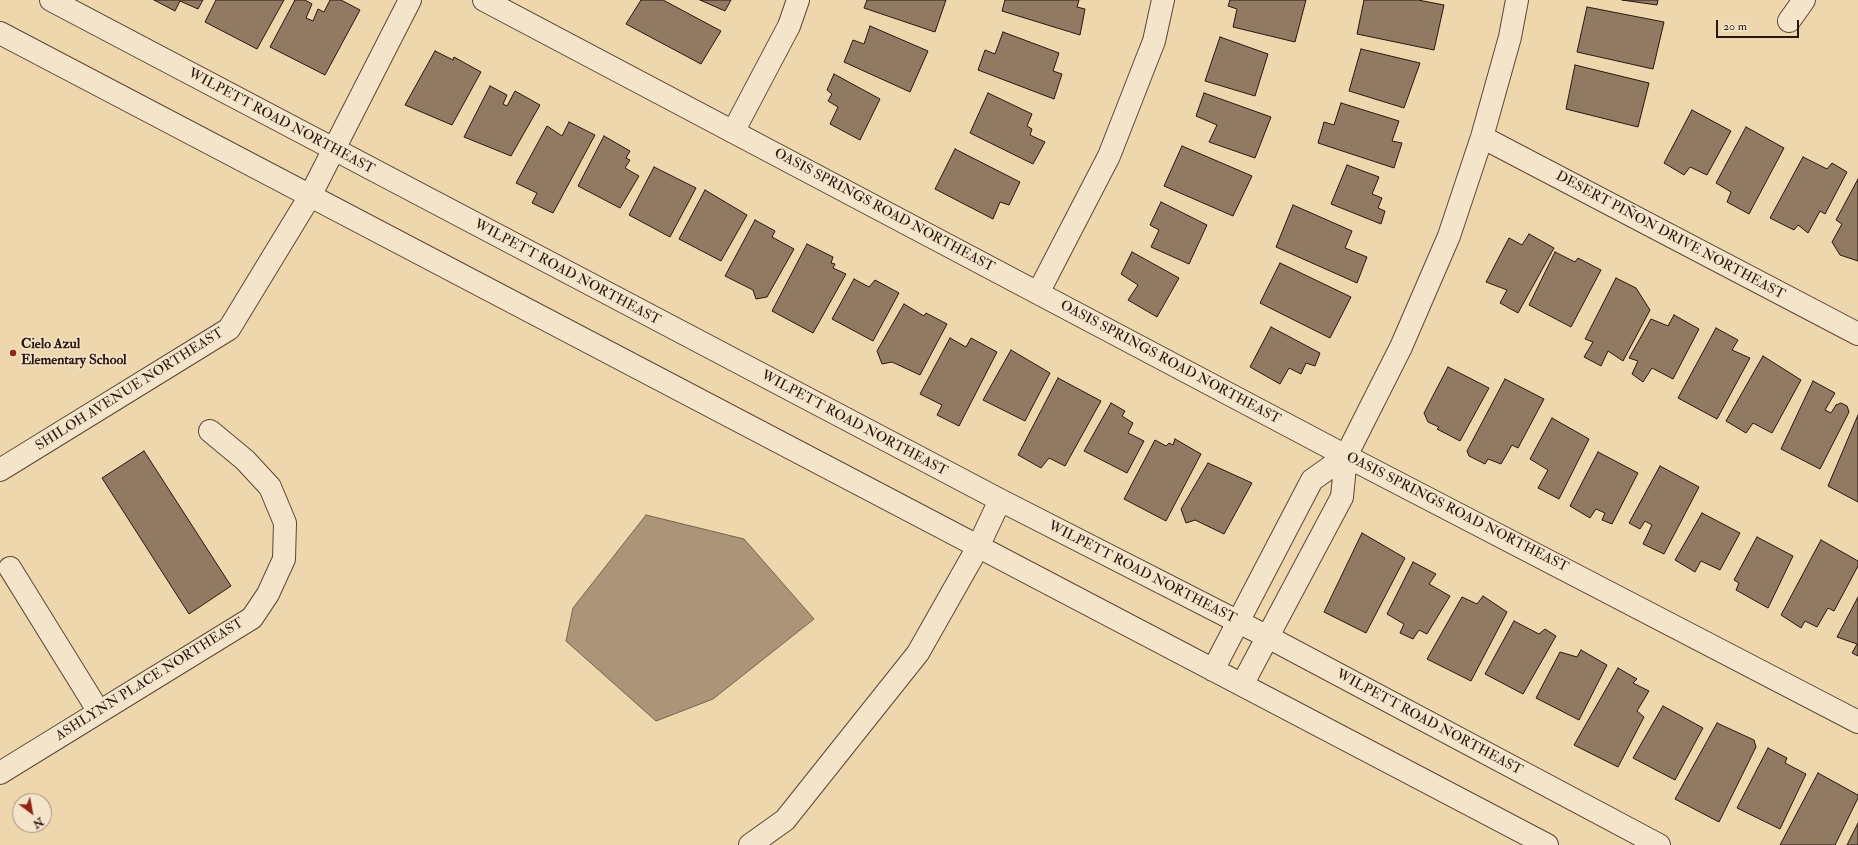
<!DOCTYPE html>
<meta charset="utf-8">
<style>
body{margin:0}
#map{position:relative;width:1858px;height:845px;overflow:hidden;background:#eed6ad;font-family:"IM FELL Double Pica",serif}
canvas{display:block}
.north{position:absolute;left:12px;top:793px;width:40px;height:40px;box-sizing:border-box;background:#f4e4ca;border:1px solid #a39280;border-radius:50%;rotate:148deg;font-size:11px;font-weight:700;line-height:16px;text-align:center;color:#2a1710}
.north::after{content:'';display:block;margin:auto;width:14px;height:18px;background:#8f2418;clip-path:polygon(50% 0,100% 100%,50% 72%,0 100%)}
.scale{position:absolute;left:1716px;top:20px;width:83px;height:18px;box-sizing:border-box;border:2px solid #2a1710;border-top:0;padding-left:5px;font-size:12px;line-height:14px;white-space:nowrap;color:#2a1710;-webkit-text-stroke:3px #f4e4ca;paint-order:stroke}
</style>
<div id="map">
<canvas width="1858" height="845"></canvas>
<div class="north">N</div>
<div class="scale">20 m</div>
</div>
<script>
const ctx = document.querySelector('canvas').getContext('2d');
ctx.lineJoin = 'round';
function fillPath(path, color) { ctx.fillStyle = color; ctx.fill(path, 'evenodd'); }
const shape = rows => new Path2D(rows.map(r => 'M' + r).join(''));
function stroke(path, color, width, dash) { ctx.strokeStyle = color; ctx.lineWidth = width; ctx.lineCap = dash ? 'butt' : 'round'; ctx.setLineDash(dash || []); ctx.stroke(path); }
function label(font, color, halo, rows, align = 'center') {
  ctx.font = font + ' "IM FELL Double Pica",serif'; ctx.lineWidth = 3; ctx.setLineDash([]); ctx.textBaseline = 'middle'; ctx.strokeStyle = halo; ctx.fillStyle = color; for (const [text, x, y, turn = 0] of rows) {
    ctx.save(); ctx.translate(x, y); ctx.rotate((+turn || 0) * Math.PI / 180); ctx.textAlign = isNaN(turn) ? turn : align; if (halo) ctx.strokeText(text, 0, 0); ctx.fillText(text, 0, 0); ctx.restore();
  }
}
const water = shape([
 [646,515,744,539,814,619,713,699,656,721,566,641,573,608,646,515]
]);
fillPath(water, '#ab9578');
stroke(water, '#77634e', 1);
const building = shape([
 [154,0,203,0,198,9,180,1,175,11,154,0],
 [216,0,284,0,257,49,205,22,216,0],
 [295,0,305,0,312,4,306,18,313,21,318,9,324,12,330,0,341,0,360,10,325,75,270,47,295,0],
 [641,0,663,0,721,31,701,64,626,24,641,0],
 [700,0,731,0,725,11,700,0],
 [867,0,946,0,935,32,864,8,867,0],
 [1005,0,1079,0,1077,7,1085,9,1080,35,1002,11,1005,0],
 [1230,0,1306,0,1295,42,1233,27,1237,9,1228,6,1230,0],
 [1364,0,1418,0,1444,5,1434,50,1357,34,1364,0],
 [1622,0,1658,0,1657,5,1622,0],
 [1587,7,1664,22,1653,69,1577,52,1587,7],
 [870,26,928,51,910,92,844,62,853,40,864,44,870,26],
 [1003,32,1059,53,1053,71,1062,74,1054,99,978,70,985,50,995,54,1003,32],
 [1220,37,1268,54,1255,96,1205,81,1220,37],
 [1361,49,1420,63,1404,108,1349,91,1361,49],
 [435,51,453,60,454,57,481,72,452,125,405,105,435,51],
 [1575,65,1649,83,1638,127,1566,109,1575,65],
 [834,74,880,99,860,140,830,124,838,107,828,101,832,94,827,90,834,74],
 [490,86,507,95,503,104,507,106,515,91,540,105,511,156,464,137,490,86],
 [988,93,1032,114,1027,126,1032,129,1030,135,1045,142,1033,164,970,133,988,93],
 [1204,93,1271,117,1255,158,1209,142,1217,125,1196,116,1204,93],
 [1341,103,1399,121,1392,141,1402,143,1394,168,1318,143,1324,122,1334,125,1341,103],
 [1692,110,1731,131,1707,175,1690,167,1684,175,1664,163,1692,110],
 [569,122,595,135,553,213,532,203,537,193,516,183,547,126,562,136,569,122],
 [1746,127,1784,148,1749,214,1727,202,1731,192,1716,183,1746,127],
 [604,136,630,151,626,158,630,160,625,168,639,176,620,208,578,186,604,136],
 [1182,146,1252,176,1233,216,1164,186,1182,146],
 [955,149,1020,182,1009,205,1000,202,993,219,935,189,955,149],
 [1803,157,1827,169,1832,163,1847,172,1825,214,1820,211,1808,233,1798,225,1794,230,1770,218,1803,157],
 [1347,165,1379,177,1372,194,1382,198,1378,208,1385,211,1381,224,1331,204,1347,165],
 [654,167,696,188,670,237,629,215,654,167],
 [1858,179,1858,261,1840,255,1832,242,1842,224,1836,220,1858,179],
 [705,190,747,215,721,261,679,239,705,190],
 [1161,202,1207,225,1189,264,1151,247,1159,230,1150,225,1161,202],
 [1293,205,1352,231,1345,248,1367,257,1357,283,1276,247,1293,205],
 [755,220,775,231,772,237,794,249,767,297,756,299,753,290,725,276,755,220],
 [1529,234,1554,248,1518,313,1500,303,1507,290,1486,282,1509,238,1522,245,1529,234],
 [807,244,833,257,831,263,835,264,833,268,846,274,813,333,772,311,807,244],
 [1132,252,1179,278,1157,317,1128,300,1138,285,1121,274,1132,252],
 [1555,252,1575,262,1578,258,1601,270,1571,327,1529,305,1555,252],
 [1280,263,1351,297,1330,338,1260,303,1280,263],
 [1616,278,1636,288,1650,310,1623,361,1608,351,1601,366,1584,357,1593,342,1585,339,1616,278],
 [854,279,869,287,875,280,899,293,873,341,832,319,854,279],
 [904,304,924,316,926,313,947,324,920,375,892,362,882,364,877,351,904,304],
 [1674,315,1699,329,1673,379,1652,368,1643,382,1632,374,1638,361,1629,358,1651,319,1668,326,1674,315],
 [1271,327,1320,353,1315,366,1306,363,1301,374,1289,368,1280,384,1250,367,1271,327],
 [1716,328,1738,340,1732,350,1750,358,1717,419,1678,398,1716,328],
 [950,338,966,347,971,338,997,352,959,426,937,415,942,405,920,394,950,338],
 [1011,350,1050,373,1025,421,983,400,1011,350],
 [1763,356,1801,380,1772,433,1753,423,1746,433,1726,421,1763,356],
 [1448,367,1489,388,1460,441,1437,429,1439,427,1428,422,1424,413,1448,367],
 [1058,378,1101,401,1065,466,1049,458,1041,468,1018,455,1058,378],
 [1505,379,1544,399,1518,448,1512,445,1501,464,1488,459,1485,464,1469,456,1467,451,1505,379],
 [1813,381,1835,393,1825,410,1831,413,1836,405,1841,403,1847,406,1849,412,1820,469,1781,449,1813,381],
 [1111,403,1125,411,1122,416,1133,423,1128,433,1144,441,1127,473,1084,451,1111,403],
 [1858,415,1858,502,1828,486,1858,415],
 [1552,418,1589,439,1559,499,1538,488,1548,470,1530,459,1552,418],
 [1175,439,1201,454,1166,521,1124,499,1155,440,1166,446,1169,443,1173,445,1175,439],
 [144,451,231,586,189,614,102,478,144,451],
 [1598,452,1638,473,1612,524,1602,520,1605,513,1596,509,1590,518,1570,506,1598,452],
 [1208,463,1252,483,1224,534,1195,520,1186,523,1181,509,1208,463],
 [1660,466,1699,487,1664,554,1643,544,1652,525,1645,521,1640,529,1629,523,1660,466],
 [1702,513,1740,533,1720,570,1701,561,1695,572,1675,560,1702,513],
 [1362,533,1405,558,1366,633,1324,612,1362,533],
 [1757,537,1793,556,1768,608,1736,590,1739,583,1734,580,1757,537],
 [1821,540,1858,561,1858,566,1834,611,1828,608,1817,627,1805,621,1801,628,1781,615,1821,540],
 [1413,562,1436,574,1429,584,1450,596,1427,634,1419,630,1413,639,1400,633,1404,624,1387,614,1413,562],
 [1483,596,1507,612,1471,681,1427,659,1462,597,1477,604,1483,596],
 [1858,597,1858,656,1852,653,1857,644,1837,637,1858,597],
 [1514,621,1539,634,1545,629,1556,636,1523,694,1485,674,1514,621],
 [1581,650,1607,665,1579,720,1536,698,1560,652,1577,657,1581,650],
 [1618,668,1637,679,1633,683,1649,691,1637,711,1644,717,1618,767,1574,745,1618,668],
 [1663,706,1703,728,1675,780,1633,758,1663,706],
 [1717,723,1754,740,1756,747,1719,822,1675,799,1717,723],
 [1768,748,1787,758,1785,763,1806,774,1780,829,1737,808,1768,748],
 [1818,773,1858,795,1858,798,1835,845,1780,845,1818,773],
 [1858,823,1858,845,1847,845,1858,823]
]);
fillPath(building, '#907a62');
stroke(building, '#2a1710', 1);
const minor = shape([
 [51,0,1000,500,1268,637,1659,845],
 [484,0,1346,456,1858,722],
 [1789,21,1804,0],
 [0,33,1547,845],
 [733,132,789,26,798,0],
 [1482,137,1858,334],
 [1038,293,1109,156,1154,41,1163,0],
 [1346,456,1401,347,1449,236,1482,137,1510,37,1517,0],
 [0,470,229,329,310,196,410,0],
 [10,568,99,712],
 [1213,670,1312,480,1346,456,1342,497,1242,685],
 [0,773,252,618,268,594,284,559,285,523,270,487,245,460,210,431],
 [750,845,785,820,918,653,978,547,1000,500]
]);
stroke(minor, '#5b4737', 24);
stroke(minor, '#f4e4ca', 22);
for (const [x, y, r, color] of [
 [13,353,4,"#8f2418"]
]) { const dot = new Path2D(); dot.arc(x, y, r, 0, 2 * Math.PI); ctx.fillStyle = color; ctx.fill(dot); stroke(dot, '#f4e4ca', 1.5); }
label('14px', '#2a1710', '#f4e4ca', [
 ["WILPETT ROAD NORTHEAST",281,122,28],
 ["OASIS SPRINGS ROAD NORTHEAST",884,211,28],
 ["DESERT PIÑON DRIVE NORTHEAST",1670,236,28],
 ["WILPETT ROAD NORTHEAST",567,273,28],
 ["OASIS SPRINGS ROAD NORTHEAST",1170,363,28],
 ["SHILOH AVENUE NORTHEAST",130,390,-32],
 ["WILPETT ROAD NORTHEAST",854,424,28],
 ["OASIS SPRINGS ROAD NORTHEAST",1457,513,27],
 ["WILPETT ROAD NORTHEAST",1142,573,27],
 ["ASHLYNN PLACE NORTHEAST",150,680,-32],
 ["WILPETT ROAD NORTHEAST",1429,723,28]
]);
label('bold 14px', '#2a1710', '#f4e4ca', [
 ["Cielo Azul",21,345],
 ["Elementary School",21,361]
], 'left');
</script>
